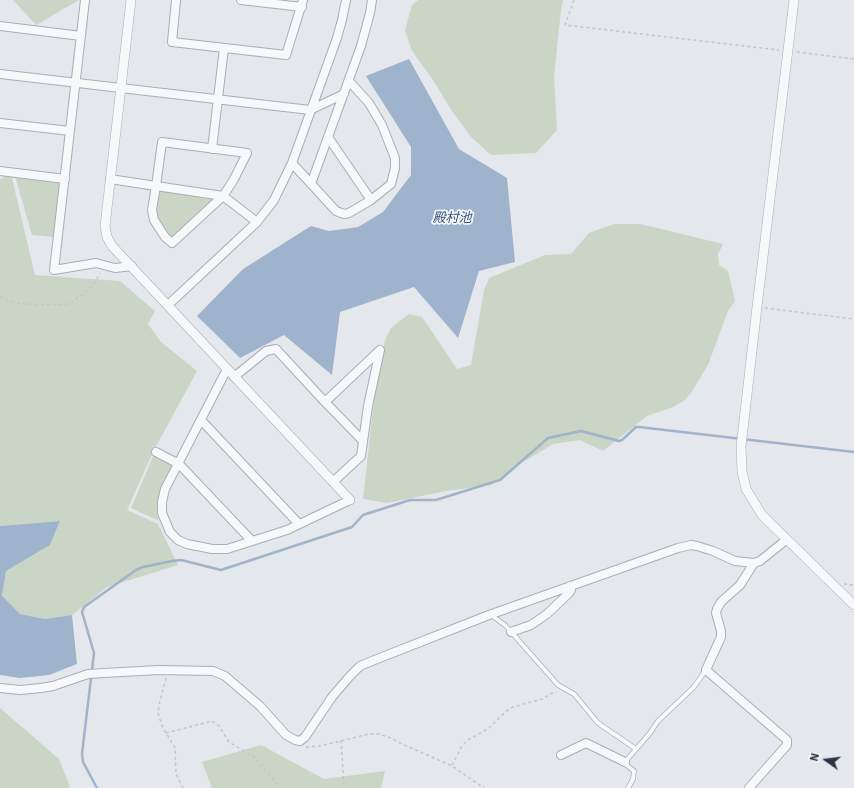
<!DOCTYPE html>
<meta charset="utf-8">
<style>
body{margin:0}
#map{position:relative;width:854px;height:788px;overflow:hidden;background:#e4e7ec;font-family:"IBM Plex Sans",sans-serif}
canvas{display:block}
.north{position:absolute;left:806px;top:740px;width:40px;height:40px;-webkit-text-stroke:3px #f4f6f9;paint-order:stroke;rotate:284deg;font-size:11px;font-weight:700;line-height:16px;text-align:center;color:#2b3445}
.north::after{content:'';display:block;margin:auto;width:14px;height:18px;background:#2b3445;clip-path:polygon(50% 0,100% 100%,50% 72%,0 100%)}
</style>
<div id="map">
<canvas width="854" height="788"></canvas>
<div class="north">N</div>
</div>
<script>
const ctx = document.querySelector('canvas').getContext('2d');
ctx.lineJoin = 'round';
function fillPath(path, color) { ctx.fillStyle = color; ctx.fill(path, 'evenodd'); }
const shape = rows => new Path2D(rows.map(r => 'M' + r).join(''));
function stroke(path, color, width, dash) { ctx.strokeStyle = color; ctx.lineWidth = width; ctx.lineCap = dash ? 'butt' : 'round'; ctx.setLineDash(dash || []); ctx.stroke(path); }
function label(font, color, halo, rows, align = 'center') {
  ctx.font = font + ' "IBM Plex Sans","Noto Sans JP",sans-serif'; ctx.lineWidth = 3.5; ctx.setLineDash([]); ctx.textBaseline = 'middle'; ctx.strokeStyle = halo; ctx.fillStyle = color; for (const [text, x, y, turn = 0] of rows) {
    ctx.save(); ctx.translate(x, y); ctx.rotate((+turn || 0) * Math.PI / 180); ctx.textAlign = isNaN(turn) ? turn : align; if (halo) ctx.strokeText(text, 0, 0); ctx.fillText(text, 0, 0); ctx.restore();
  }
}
fillPath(shape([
 [13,0,79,0,36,25],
 [418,0,563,0,561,10,554,77,557,130,536,153,491,155,471,137,452,111,433,80,412,51,405,30,412,5],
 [11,174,35,275,120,281,155,311,148,324,161,342,197,371,153,452,127,510,158,524,178,565,107,587,72,615,45,619,20,614,2,597,6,571,50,545,60,521,0,526,0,179],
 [15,176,58,183,60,184,54,237,32,235],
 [160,190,210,198,213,200,174,236,171,237,158,218,157,212,158,192],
 [614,224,641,224,723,244,718,254,719,265,728,271,735,301,728,311,708,365,691,393,685,400,673,407,647,416,603,451,580,440,553,444,518,465,491,485,446,491,387,503,363,499,374,400,385,340,391,328,409,314,422,317,457,369,471,365,484,290,489,278,545,255,571,254,589,233],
 [154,454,172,463,172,466,158,504,157,513,159,521,131,508],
 [0,708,59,759,70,787,69,788,0,788],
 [261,745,324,779,385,771,381,788,212,788,202,762]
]), '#c9d6c5');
fillPath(shape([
 [409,59,459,149,507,178,515,262,479,271,458,338,414,287,340,312,332,375,284,335,240,358,197,316,243,269,311,226,329,231,358,227,383,212,411,175,411,147,366,76],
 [60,521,50,545,6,571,2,596,20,614,45,619,72,615,77,664,49,675,20,678,0,675,0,526]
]), '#9fb4cc');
stroke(shape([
 [97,788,83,762,82,754,94,653,82,612,84,607,136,570,143,567,172,561,181,560,221,570,352,527,363,515,410,500,436,500,500,480,548,438,581,431,619,441,622,440,636,427,639,427,854,452]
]), '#9fb4cc', 2.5);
const service = shape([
 [493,614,494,617,506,626,558,685,574,694,598,723,636,749],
 [628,788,633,779,634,771,624,763,650,733,658,721,693,688,706,670]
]);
const minor = shape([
 [85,0,54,270,96,263,115,268,132,266],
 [176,0,172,42,286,55,303,0],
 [241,0,302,7],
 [0,26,81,36],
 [0,74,310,110,344,94],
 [0,123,70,131],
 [212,149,224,48],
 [292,163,336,211,344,214,349,213,371,200,391,184,395,168,395,158,382,125,369,103,349,81],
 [0,171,65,179],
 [110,179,156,186,152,210,154,220,165,237,172,243,223,196],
 [311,184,328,137],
 [223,196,156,186,162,142,247,153,233,181,223,196,257,222],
 [371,200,328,137,361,46,370,13,372,0],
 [168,305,257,222,274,200,292,163,337,38,342,20,346,0],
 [227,369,165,489,162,502,162,513,170,532,178,540,187,544,212,549,227,549,287,530,350,500],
 [234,377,266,351,276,349,325,402,380,350,368,406,361,456,333,482],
 [325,402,362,440],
 [201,420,299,524],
 [156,452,179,464,251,540],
 [511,632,531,625,547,614,569,593,571,590,570,586],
 [0,688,20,690,41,688,53,686,88,674,104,673,159,670,213,671,225,676,260,706,286,735,295,740,300,741,305,737,332,697,350,676,360,666,372,661,489,615,678,548,691,545,697,546,713,551,735,561,754,563,760,561,786,540],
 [561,755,586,743,625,762],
 [749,788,787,745,787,740,706,670,721,637,721,631,716,613,717,609,721,602,740,585,754,563]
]);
const tertiary = shape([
 [131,0,105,226,107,237,112,246,350,500],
 [794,0,757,307,741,447,742,471,746,489,762,515,854,605]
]);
stroke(service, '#a9aeb7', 5.5);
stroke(minor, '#a9aeb7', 10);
stroke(tertiary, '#a9aeb7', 10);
stroke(shape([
 [574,0,565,25,779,50],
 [797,52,854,59],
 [0,297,17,303,36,305,69,304,83,294,94,284,100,273],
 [765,308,854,319],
 [844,584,854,585],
 [166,678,159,705,158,713,162,726,175,748,176,774,183,788],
 [166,733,212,721,219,726,229,742,254,757,281,788],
 [341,740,344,788],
 [306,747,320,746,369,734,379,734,391,738,400,743,452,766,484,788],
 [452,765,462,746,468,740,489,728,505,712,513,707,542,699,556,691]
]), '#c2c5cb', 1.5, [3, 3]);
stroke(service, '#f7f8fa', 4);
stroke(minor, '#f7f8fa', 8);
stroke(tertiary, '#f7f8fa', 9);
label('italic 13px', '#34527a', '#f4f6f9', [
 ["殿村池",452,218]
]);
</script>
